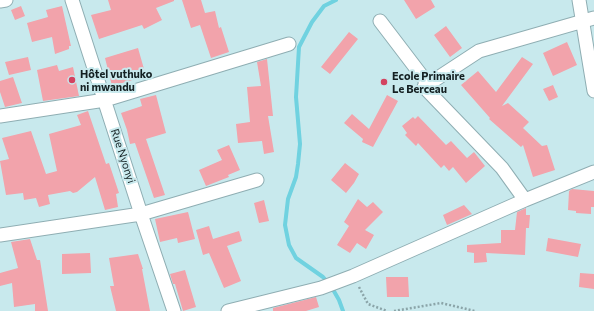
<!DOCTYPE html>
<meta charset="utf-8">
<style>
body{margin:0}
canvas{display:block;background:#c8e9ed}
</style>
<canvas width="594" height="311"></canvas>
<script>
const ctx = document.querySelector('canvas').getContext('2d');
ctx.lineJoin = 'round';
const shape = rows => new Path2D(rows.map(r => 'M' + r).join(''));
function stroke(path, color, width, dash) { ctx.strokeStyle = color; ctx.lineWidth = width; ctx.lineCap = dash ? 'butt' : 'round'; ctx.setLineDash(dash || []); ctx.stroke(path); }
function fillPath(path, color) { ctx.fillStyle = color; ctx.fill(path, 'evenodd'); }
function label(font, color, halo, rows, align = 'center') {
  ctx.font = font + ' Commissioner,sans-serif'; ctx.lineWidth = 4; ctx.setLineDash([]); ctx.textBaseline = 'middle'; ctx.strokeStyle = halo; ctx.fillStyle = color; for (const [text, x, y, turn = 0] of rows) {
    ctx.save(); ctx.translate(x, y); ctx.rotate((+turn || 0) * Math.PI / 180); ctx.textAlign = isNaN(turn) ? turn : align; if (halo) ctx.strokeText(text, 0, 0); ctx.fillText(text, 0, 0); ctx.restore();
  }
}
stroke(shape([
 [336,0,324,6,312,22,299,47,296,97,300,144,298,164,296,177,288,199,285,225,289,245,296,258,323,277,331,286,339,300,343,311]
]), '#70d2e0', 4);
fillPath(shape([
 [108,0,174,0,174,1,156,8,162,20,144,29,142,25,99,39,91,15,111,10],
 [182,0,201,0,205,13,215,11,219,28,221,27,229,52,211,58,200,25,191,28],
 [404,0,431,0,435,7,416,19],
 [21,6,25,16,15,20,11,10],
 [62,6,71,46,69,46,69,49,55,54,52,37,32,42,27,23,48,17,46,10],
 [446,26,462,48,450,57,434,35],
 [349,32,358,39,330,74,321,67],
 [567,42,577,65,553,76,543,53],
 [138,48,146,76,112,86,105,58],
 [28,57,31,70,9,75,5,62],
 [522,57,533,64,502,106,508,103,529,122,523,128,542,146,547,145,555,170,533,177,523,145,521,147,489,119,490,118,461,85,478,71,496,92],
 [267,59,273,116,268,116,274,152,264,154,262,141,238,143,236,124,250,122,247,87,261,86,257,62],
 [57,65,59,71,73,67,79,96,43,101,37,70],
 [13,77,22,103,5,107,0,92,0,81],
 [553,85,558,97,549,101,543,89],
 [156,95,166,133,146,139,165,195,154,198,135,143,130,144,127,130,121,113,142,106,140,99],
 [387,95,398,101,373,147,362,142,363,139,344,123,352,114,369,129],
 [88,111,106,164,109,163,119,193,116,194,118,207,105,210,95,177,77,192,73,193,70,191,48,195,50,204,39,207,36,198,24,200,23,193,6,195,0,161,9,159,2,138,31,131,46,174,57,171,49,134,81,125,77,115],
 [418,116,446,145,451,141,467,158,474,152,485,166,466,183,453,167,449,171,444,165,441,168,418,143,416,146,405,135,407,133,402,126,413,117,415,119],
 [229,145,240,170,228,175,229,177,206,186,199,170,222,160,217,150],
 [345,163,359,174,354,183,346,193,331,180],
 [572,189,594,191,594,207,591,207,591,214,576,213,576,211,568,210,569,191],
 [358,199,367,207,373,202,383,212,365,230,374,235,366,249,357,243,350,253,337,245,349,226,344,222],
 [264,200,269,221,259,223,254,203],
 [464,205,472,214,447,225,443,215],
 [526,208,526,215,530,215,529,228,526,228,525,255,486,253,487,262,474,263,474,253,467,252,467,245,501,243,501,230,515,230,517,212],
 [188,212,195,239,178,243,177,238,160,242,155,219],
 [209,226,213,239,239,231,242,241,227,246,241,281,224,288,209,253,203,255,196,230],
 [548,238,581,244,578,257,546,251],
 [30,239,37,260,40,260,48,311,35,311,35,304,14,307,12,283,0,286,0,273,18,268,11,242],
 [90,253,91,273,62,274,62,254],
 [138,254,143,269,142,269,150,311,116,311,110,286,114,286,109,258],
 [185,270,196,307,183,311,175,284,173,284,170,274],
 [580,273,594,274,594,289,579,287],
 [386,277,408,277,409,297,387,297],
 [316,297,319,307,306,311,273,311,273,308]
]), '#f2a3ab');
const minor = shape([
 [72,0,141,214,174,311],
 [579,0,594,91],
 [0,1,6,0],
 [380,21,428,84],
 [0,116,105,100,289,44],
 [525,200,502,168,424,87,479,51,594,18],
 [0,235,141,214,257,180],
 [228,311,321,288,353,276,525,200,594,172]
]);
stroke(minor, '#8faeb3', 15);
stroke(shape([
 [359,287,368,304,387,311],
 [394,311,441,303,475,311]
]), '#8ba5a9', 2.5, [2, 2]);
stroke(minor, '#fff', 13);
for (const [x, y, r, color] of [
 [72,80,4,"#d34360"],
 [384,82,4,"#d34360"]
]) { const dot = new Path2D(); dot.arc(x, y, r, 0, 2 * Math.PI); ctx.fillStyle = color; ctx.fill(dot); stroke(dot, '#c8e9ed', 1.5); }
label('bold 11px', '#142022', '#c8e9ed', [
 ["Hôtel vuthuko",80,74],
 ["ni mwandu",80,87],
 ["Ecole Primaire",392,76],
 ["Le Berceau",392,89]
], 'left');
label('11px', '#142022', '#c8e9ed', [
 ["Rue Nyonyi",123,156,72]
]);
</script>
